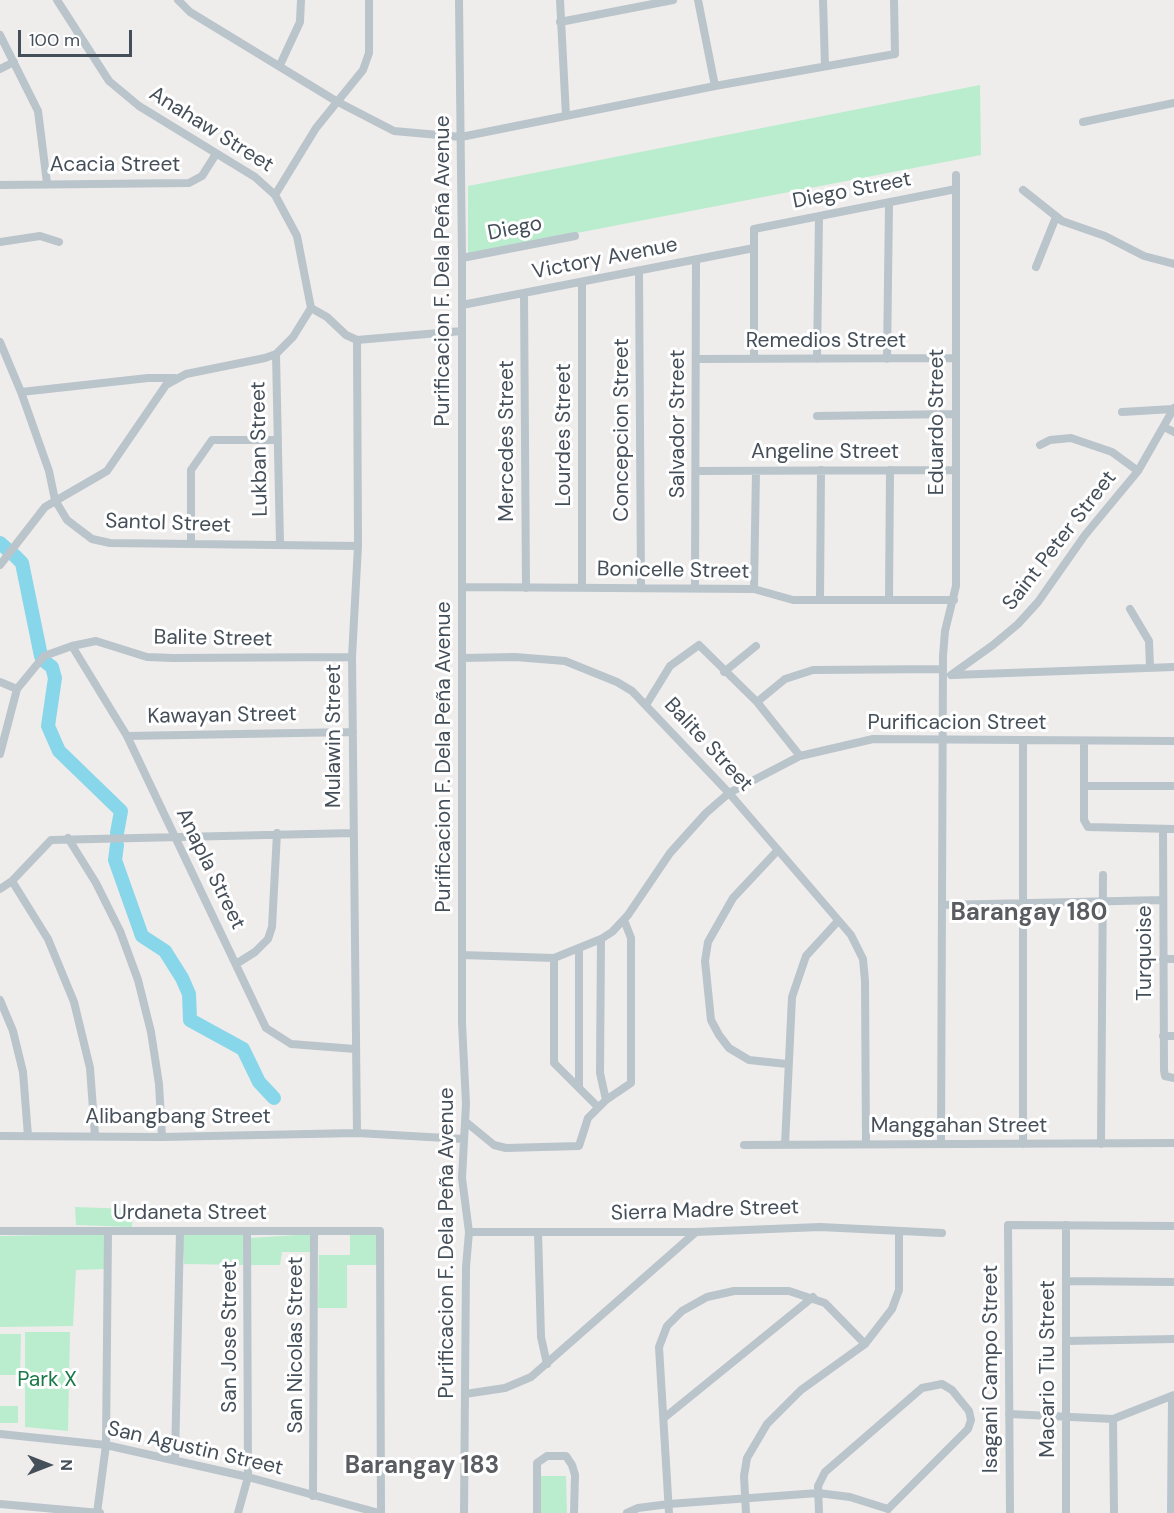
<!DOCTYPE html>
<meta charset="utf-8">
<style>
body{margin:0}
#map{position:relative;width:1174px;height:1513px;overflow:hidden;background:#efecec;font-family:"DM Sans",sans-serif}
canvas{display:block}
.north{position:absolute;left:18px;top:1435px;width:60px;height:60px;-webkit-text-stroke:4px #fff;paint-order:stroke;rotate:90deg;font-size:16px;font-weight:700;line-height:24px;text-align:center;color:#454f59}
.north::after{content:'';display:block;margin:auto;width:21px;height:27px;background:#454f59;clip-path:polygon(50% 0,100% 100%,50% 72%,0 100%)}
.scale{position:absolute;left:18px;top:30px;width:114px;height:27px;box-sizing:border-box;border:3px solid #454f59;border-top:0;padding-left:8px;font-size:18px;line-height:21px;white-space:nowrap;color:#454f59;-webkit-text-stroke:4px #fff;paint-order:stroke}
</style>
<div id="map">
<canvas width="1174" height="1513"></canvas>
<div class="north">N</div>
<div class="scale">100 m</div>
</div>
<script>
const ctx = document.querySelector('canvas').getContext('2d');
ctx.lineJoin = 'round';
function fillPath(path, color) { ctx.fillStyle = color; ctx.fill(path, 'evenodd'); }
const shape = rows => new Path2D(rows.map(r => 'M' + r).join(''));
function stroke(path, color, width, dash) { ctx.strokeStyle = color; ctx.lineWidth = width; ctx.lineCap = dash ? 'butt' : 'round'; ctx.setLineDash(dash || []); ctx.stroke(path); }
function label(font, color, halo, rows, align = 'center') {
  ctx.font = font + ' "DM Sans",sans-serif'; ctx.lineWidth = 6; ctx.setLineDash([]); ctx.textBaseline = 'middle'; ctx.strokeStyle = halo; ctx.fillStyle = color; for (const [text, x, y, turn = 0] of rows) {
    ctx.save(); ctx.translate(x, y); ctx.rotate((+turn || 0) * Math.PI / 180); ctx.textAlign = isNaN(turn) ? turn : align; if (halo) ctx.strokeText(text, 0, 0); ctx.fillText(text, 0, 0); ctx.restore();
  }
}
fillPath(shape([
 [980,85,981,155,468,254,468,186],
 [75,1207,133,1209,132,1227,76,1225],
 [105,1234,104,1269,76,1270,73,1326,0,1327,0,1236],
 [312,1234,312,1252,282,1252,280,1265,251,1265,250,1238],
 [378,1234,377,1265,347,1265,347,1308,318,1308,319,1255,350,1255,350,1235],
 [182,1235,243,1235,243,1265,184,1264],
 [70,1332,68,1431,25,1427,25,1332],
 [0,1334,21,1334,20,1375,0,1375],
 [0,1406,18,1406,18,1423,0,1423],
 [540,1476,566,1476,567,1513,540,1513]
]), '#baedcd');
stroke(shape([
 [0,543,9,551],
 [14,555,22,563,41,656],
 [44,661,52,667,55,678,48,726,59,751,121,811,117,833],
 [117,845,115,860,142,936,165,951,182,978,189,994,190,1020,243,1049,259,1082,274,1098]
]), '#87d6e9', 14);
stroke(shape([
 [57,0,109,81,139,106,255,177,275,195,297,236,311,308],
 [178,0,190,12,336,101,394,131,461,137,715,86,895,54,894,0],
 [459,0,462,258,462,1023,466,1104,462,1178,469,1232,466,1267,464,1513],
 [560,0,566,116],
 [698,0,715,86],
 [823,0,825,66],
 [560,22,673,0],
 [0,35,38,111,47,183],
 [280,65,300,22,301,0],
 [0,69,14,62],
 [1083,122,1174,103],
 [0,185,189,183,202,176,216,154],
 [1023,190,1062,221,1105,236,1144,256,1174,264],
 [275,195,316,128,363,70,369,53,369,0],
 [0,242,40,236,59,242],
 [462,258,575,236],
 [1036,267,1056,217],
 [639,271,641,588],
 [582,282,582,588],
 [524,293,526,588],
 [462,305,754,248],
 [311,308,327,317,346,335,357,340,462,331],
 [0,342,21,392,49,471,55,500,67,520,92,539,110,543,358,546],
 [276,354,280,544],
 [696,359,956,358],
 [754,359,754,229,956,189],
 [817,359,819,216],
 [887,359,889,203],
 [21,392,148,378,175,378],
 [1122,412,1173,409],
 [817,416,955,414],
 [1164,427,1174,432],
 [1040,445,1050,440,1071,438,1112,452,1138,471],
 [696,471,955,470],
 [191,544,191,470,212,440,278,440],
 [0,565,45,507,107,471,166,385,186,374,265,358,276,354,293,337,311,308],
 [462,587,754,589,793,600,954,600],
 [695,588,696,260],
 [754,589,756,471],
 [820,600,821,470],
 [889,600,890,470],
 [1130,609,1149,641,1150,667],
 [72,646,127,736,266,1028,291,1044,355,1049],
 [462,658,515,657,565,661,617,682,632,691,729,793,851,935,863,959,865,981,866,1144],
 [724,672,756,646],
 [951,675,993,645,1018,624,1038,602,1085,535,1138,471,1174,408],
 [953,675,1174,667],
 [0,682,17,689],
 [757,702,785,679,813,670,943,669],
 [646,705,670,666,699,645,757,702,800,756],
 [127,736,353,732],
 [1084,741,1084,820,1088,827,1174,829],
 [0,754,17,689,44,656,72,646,96,641,147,657,173,658,352,657],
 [1084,786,1174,786],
 [1163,829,1164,1070,1165,1076,1174,1078],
 [68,838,96,883,120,931,138,980,151,1032,159,1084,162,1137],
 [778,850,733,898,708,942,705,961,711,1020,719,1035,729,1048,749,1060,787,1064],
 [12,881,48,939,74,1002,90,1068,95,1136],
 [0,889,12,881,51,840,353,833],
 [942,905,1163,900],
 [601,939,600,1073,606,1100],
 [462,955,554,958,601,939,612,932,628,915,670,853,706,813,729,793,800,756,873,739,1174,741],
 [554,958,554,1063,598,1107],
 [1163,959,1174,959],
 [236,964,255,952,268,939,272,927,277,833],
 [0,1000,13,1031,23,1072,28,1136],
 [1163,1036,1174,1036],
 [579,1087,579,949],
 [466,1122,494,1145,506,1148,579,1146,588,1118,606,1100,631,1083,631,938,624,920],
 [357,1133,352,657,358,546,357,340],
 [0,1136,162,1137,357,1133,464,1139],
 [941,1144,943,656,945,631,956,586,956,175],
 [1023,1144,1023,741],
 [1101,1144,1103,875],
 [744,1145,1174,1143],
 [785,1145,792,997,806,956,838,921],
 [1066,1225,1066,1513],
 [0,1231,380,1231,381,1513],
 [469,1232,696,1232,820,1227,942,1233],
 [538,1232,541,1337,547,1364],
 [1066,1281,1174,1282],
 [1066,1341,1174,1339],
 [465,1394,505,1388,531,1377,696,1232],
 [1009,1414,1113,1419,1174,1395],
 [664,1418,813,1297],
 [1113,1419,1114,1513],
 [0,1434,106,1445,248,1477,379,1513],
 [175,1460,180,1231],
 [313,1496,314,1231],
 [0,1504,100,1513],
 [97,1513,106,1445,108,1231],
 [238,1513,248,1477,247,1231],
 [537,1513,537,1463,547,1456,566,1456,572,1465,575,1475,574,1513],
 [627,1513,638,1508,669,1504,818,1493,850,1497,888,1509],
 [669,1513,659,1347,667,1326,682,1311,707,1297,734,1291,789,1291,825,1303,865,1344],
 [746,1513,744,1476,747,1458,767,1424,801,1390,865,1344,892,1309,899,1290,899,1233],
 [819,1513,818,1486,825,1472,922,1388,942,1384,952,1390,969,1411,971,1420,968,1429,888,1509],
 [1010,1513,1008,1225,1174,1226],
 [1171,1513,1172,1396]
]), '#bac4cb', 8);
label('21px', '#454f59', '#fff', [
 ["Anahaw Street",211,130,32],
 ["Acacia Street",115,165],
 ["Diego Street",852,191,-11],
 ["Diego",515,229,-11],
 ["Victory Avenue",605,259,-11],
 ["Purificacion F. Dela Peña Avenue",443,271,-90],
 ["Remedios Street",826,341],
 ["Eduardo Street",937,422,-90],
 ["Salvador Street",678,424,-90],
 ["Concepcion Street",622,430,-90],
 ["Lourdes Street",564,435,-90],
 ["Mercedes Street",507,441,-90],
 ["Lukban Street",260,449,-91],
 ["Angeline Street",825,452],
 ["Santol Street",168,524,2],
 ["Saint Peter Street",1060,541,-52],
 ["Bonicelle Street",673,571,1],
 ["Balite Street",213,639,1],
 ["Kawayan Street",222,716,-1],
 ["Purificacion Street",957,723],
 ["Mulawin Street",334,736,-90],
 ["Balite Street",708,745,47],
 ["Purificacion F. Dela Peña Avenue",444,757,-90],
 ["Anapla Street",210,869,64],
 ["Turquoise",1145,953,-90],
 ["Alibangbang Street",178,1117],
 ["Manggahan Street",959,1126],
 ["Sierra Madre Street",705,1211,-2],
 ["Urdaneta Street",190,1213],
 ["Purificacion F. Dela Peña Avenue",447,1243,-90],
 ["San Jose Street",230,1337,-90],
 ["San Nicolas Street",296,1345,-90],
 ["Isagani Campo Street",991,1369,-90],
 ["Macario Tiu Street",1048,1369,-90],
 ["San Agustin Street",195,1449,13]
]);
label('21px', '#187847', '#fff', [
 ["Park X",47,1380]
]);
label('bold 24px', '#595c61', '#fff', [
 ["Barangay 180",1029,914],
 ["Barangay 183",422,1467]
]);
</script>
